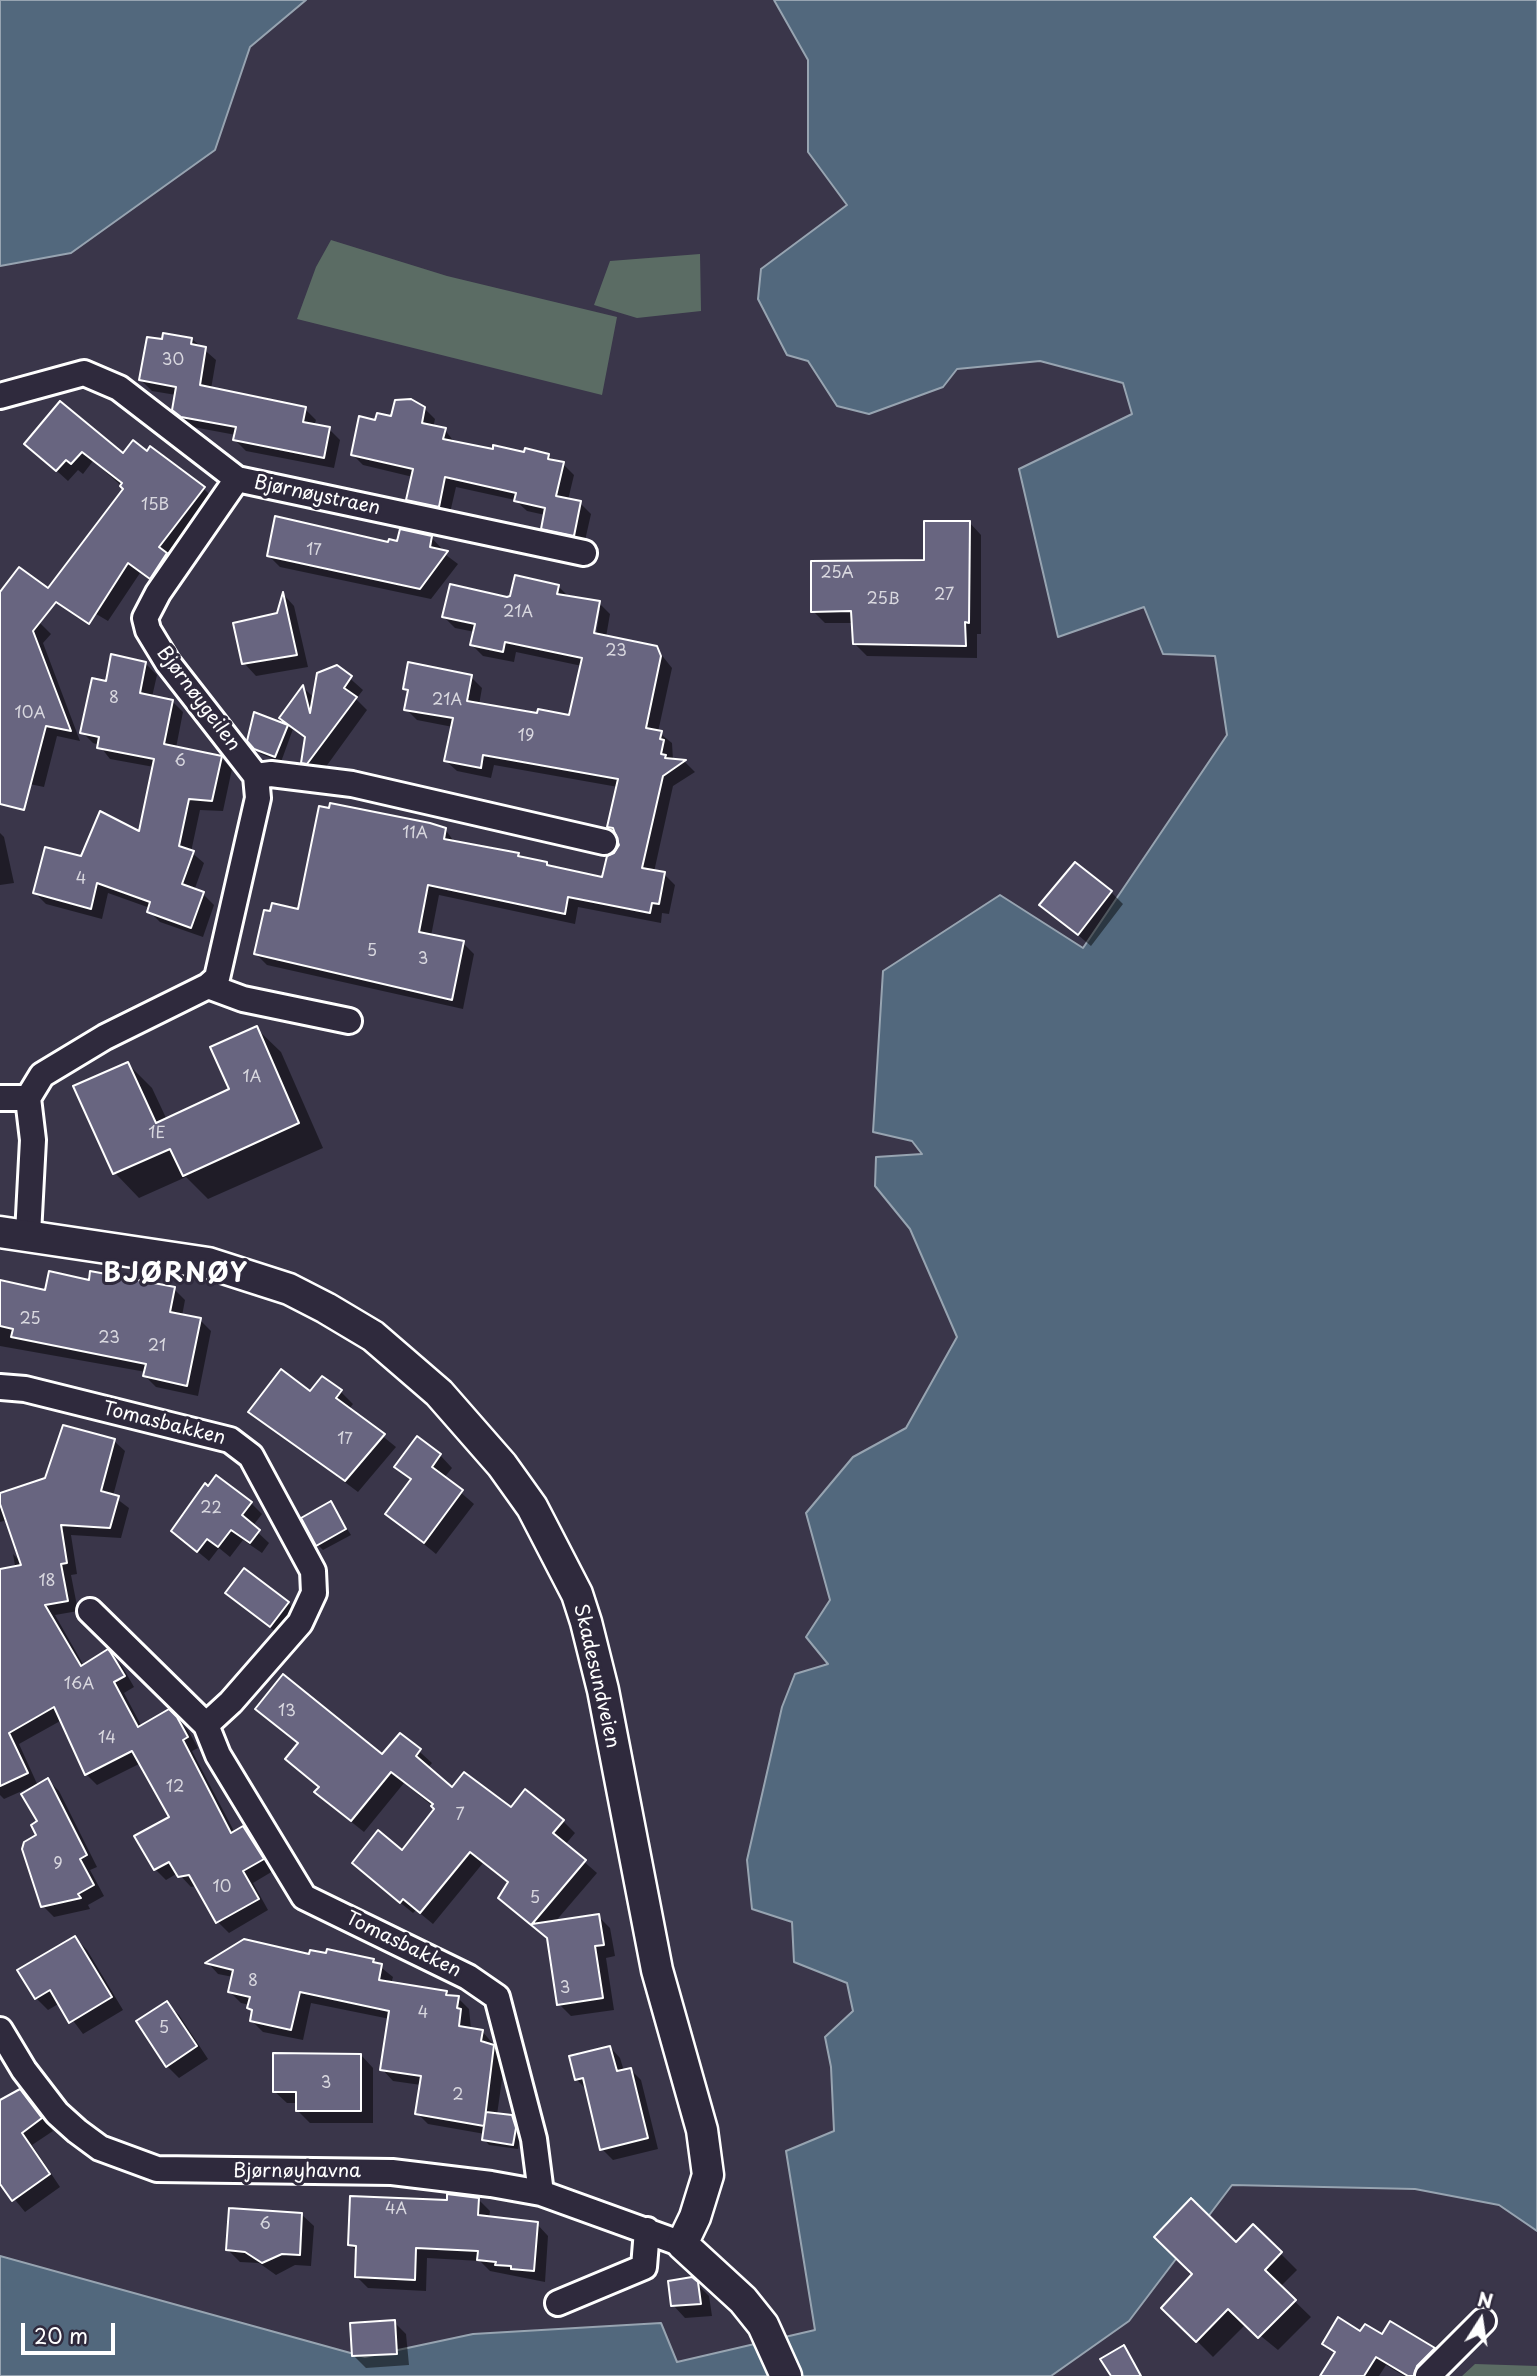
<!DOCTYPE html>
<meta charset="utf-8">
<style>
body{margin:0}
#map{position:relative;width:1537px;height:2376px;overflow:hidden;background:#3a364a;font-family:"Playpen Sans",sans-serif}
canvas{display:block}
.north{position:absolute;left:1446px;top:2285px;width:70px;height:70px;-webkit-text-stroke:5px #2f2a3d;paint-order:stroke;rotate:12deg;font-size:19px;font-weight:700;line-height:28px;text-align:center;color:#fff}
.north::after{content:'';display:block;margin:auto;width:24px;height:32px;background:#fff;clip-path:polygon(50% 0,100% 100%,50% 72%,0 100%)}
.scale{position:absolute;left:21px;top:2323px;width:94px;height:32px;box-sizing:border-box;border:4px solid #fff;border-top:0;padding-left:9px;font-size:21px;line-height:24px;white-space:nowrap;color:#fff;-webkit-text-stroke:5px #2f2a3d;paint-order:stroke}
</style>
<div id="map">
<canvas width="1537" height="2376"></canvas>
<div class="north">N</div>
<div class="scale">20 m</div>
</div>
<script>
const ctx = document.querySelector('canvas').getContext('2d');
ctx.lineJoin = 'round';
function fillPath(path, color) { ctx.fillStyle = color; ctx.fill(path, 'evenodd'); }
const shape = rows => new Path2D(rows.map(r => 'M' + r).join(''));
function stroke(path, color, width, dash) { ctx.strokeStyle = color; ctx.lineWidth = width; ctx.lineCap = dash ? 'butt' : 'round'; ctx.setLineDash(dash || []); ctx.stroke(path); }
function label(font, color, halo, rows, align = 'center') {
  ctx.font = font + ' "Playpen Sans",sans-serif'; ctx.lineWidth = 6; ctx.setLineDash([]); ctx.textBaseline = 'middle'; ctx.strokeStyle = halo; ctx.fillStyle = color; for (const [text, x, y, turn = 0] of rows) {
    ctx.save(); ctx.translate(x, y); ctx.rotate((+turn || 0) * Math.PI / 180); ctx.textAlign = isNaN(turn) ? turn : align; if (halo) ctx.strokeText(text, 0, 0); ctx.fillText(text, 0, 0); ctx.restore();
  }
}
fillPath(shape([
 [331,240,447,276,617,317,602,395,297,319,316,267],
 [700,254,701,311,637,318,594,305,610,261],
 [1475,2364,1537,2366,1537,2376,1462,2376]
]), '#5b6c64');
const water = shape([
 [0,0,306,0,250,47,215,150,71,253,0,266,0,0],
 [774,0,1537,0,1537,2231,1499,2205,1415,2189,1232,2185,1129,2321,1051,2376,0,2376,0,2256,365,2357,473,2334,661,2323,677,2362,815,2330,786,2151,834,2131,831,2067,825,2037,853,2011,847,1983,794,1962,792,1922,752,1909,747,1860,782,1707,795,1674,828,1664,806,1637,830,1600,806,1513,853,1457,906,1428,957,1337,910,1229,875,1186,876,1157,922,1154,912,1141,873,1132,883,971,1000,895,1083,948,1227,735,1215,656,1163,654,1144,607,1058,637,1019,469,1132,414,1123,383,1040,361,957,369,943,387,869,414,837,406,808,361,787,355,758,299,761,269,847,205,808,152,808,60,774,0]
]);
fillPath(water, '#52687d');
stroke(water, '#97a4b1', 2);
fillPath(shape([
 [192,339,216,360,211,389,305,409,316,420,314,426,329,429,340,440,334,468,246,451,235,440,236,435,193,427,174,409,176,395,152,391,141,380,164,341],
 [424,408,435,419,433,428,445,430,455,443,494,451,495,447,548,455,555,462,563,464,574,475,568,500,580,503,591,514,584,545,554,539,543,528,545,515,527,511,515,500,456,487,449,517,419,510,408,499,413,477,363,465,353,455,377,422],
 [27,444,123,456,203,488,214,499,161,588,140,573,108,621,64,595,125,489,93,461,83,474,78,470,68,481],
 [969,522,981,535,981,634,977,634,977,658,867,656,855,644,853,623,825,623,813,611,926,561],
 [431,537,442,549,442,552,458,564,431,599,280,567,269,556],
 [558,586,570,598,599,603,610,614,606,637,656,648,672,668,658,732,672,743,673,760,685,762,695,772,673,786,654,872,664,874,675,885,669,914,662,913,661,923,578,907,575,924,439,895,431,936,463,943,474,954,463,1009,267,965,256,954,299,911,445,829,455,843,518,855,551,867,604,879,620,845,617,834,609,826,618,787,494,765,491,778,457,771,446,761,453,727,417,720,406,709,409,693,405,689,471,677,482,688,479,705,571,717,582,666,516,652,514,662,483,656,472,645,475,632,455,628,444,617],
 [597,609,600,609,595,642,591,641],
 [284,595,294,606,308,667,256,676,244,663,279,615],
 [0,603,40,623,51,634,43,643,80,741,57,736,44,787,0,778],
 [146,664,157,675,152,697,172,701,183,712,176,748,221,758,232,769,223,811,200,810,191,852,204,863,194,891,203,894,214,905,203,937,160,922,149,911,150,908,108,893,102,919,46,904,35,893,82,858,140,834,154,767,110,759,99,745,93,743,82,732,107,683],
 [337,667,363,690,356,699,367,710,320,775,315,774,303,762,307,739,282,717,304,688,314,698],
 [255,715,293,729,281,762,261,754,255,748],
 [0,833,4,837,14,883,0,885],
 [1111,892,1123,904,1091,946,1041,904],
 [256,1028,281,1052,323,1148,208,1199,186,1177,139,1198,115,1173,76,1087,128,1064,152,1088,167,1120,231,1090],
 [0,1282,46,1292,90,1282,174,1289,185,1300,182,1316,200,1320,211,1331,198,1396,156,1387,145,1376,146,1372,0,1346],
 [341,1392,353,1404,349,1409,396,1447,358,1492,251,1412,311,1394],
 [114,1441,125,1451,113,1496,129,1508,121,1538,71,1535,77,1574,71,1575,78,1611,55,1615,84,1666,107,1652,122,1666,134,1687,124,1693,142,1727,168,1711,188,1730,198,1748,192,1751,235,1833,243,1828,254,1839,273,1871,253,1883,268,1910,229,1933,218,1922,197,1886,191,1887,178,1873,166,1880,155,1869,172,1817,141,1763,97,1785,86,1774,62,1720,19,1744,38,1786,48,1780,59,1791,97,1867,90,1870,104,1896,88,1905,90,1909,54,1917,43,1906,40,1822,34,1788,33,1786,4,1799,0,1795,0,1608,21,1600,13,1554,23,1564,7,1520,0,1522,0,1508,4,1509,0,1495,46,1480],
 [440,1455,452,1468,444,1478,474,1504,436,1554,387,1514,412,1481,396,1466],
 [251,1503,262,1514,252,1527,269,1543,262,1553,243,1540,230,1557,219,1548,209,1561,173,1531],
 [331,1504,351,1535,323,1550,318,1545],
 [228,1593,288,1603,300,1615,283,1638],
 [257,1709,383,1757,401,1735,432,1763,428,1768,452,1789,511,1809,563,1821,575,1833,565,1845,597,1873,555,1922,598,1916,610,1928,615,1956,606,1958,614,2010,571,2016,559,2004,549,1940,500,1897,509,1884,483,1863,433,1924,416,1910,413,1913,366,1875,354,1863,402,1852,436,1809,404,1783,364,1832,329,1804,317,1792,320,1788,287,1759,299,1745],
 [75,1938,87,1950,123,2010,83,2034,60,2003,48,2010,36,1998],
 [310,1956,373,1961,393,1977,391,1984,446,1993,458,1998,469,2009,471,2029,482,2031,505,2058,497,2115,512,2117,518,2123,521,2134,518,2149,489,2145,484,2139,485,2134,428,2124,417,2113,421,2085,393,2081,382,2069,390,2019,311,2003,303,2040,263,2032,252,2021,254,2013,250,2005,241,2003,230,1992,233,1977,218,1974,208,1963],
 [167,2003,179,2015,208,2059,179,2078,167,2066],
 [610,2047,620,2058,624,2071,631,2070,641,2080,658,2149,613,2160,602,2149,587,2090,576,2079],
 [361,2055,373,2068,373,2123,310,2123,298,2111,298,2103,287,2103,274,2091],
 [20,2091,53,2131,32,2145,60,2187,25,2212,3,2185,0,2187,0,2104],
 [478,2199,490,2211,489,2218,537,2224,548,2236,545,2282,490,2271,480,2261,427,2258,426,2291,368,2288,356,2276,358,2252,350,2245,448,2202],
 [301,2214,314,2226,311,2266,295,2265,276,2275,259,2263,240,2262,228,2250],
 [1253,2226,1297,2270,1280,2287,1311,2317,1278,2350,1246,2324,1213,2357,1164,2308,1194,2274,1236,2244],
 [692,2279,709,2296,712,2316,685,2318,673,2305],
 [394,2322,406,2334,409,2365,366,2368,353,2355],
 [1390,2324,1434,2350,1443,2359,1426,2376,1404,2376,1386,2365,1379,2376,1328,2376,1336,2354,1324,2343,1361,2333,1383,2336]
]), '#0007');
const building = shape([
 [163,333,192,338,191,344,206,347,200,385,306,407,303,422,330,427,324,458,233,440,236,427,181,417,172,410,176,387,139,380,147,337,162,339,163,333],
 [411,399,425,407,422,423,446,428,443,439,493,449,493,445,524,452,525,448,549,454,548,459,564,462,556,496,581,501,574,536,541,529,545,508,514,501,516,493,445,477,439,507,406,500,413,469,351,455,359,416,375,420,377,413,391,416,395,400,411,399],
 [60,401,123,453,133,440,147,451,150,446,205,487,159,547,167,553,150,579,128,563,89,624,56,602,33,631,71,731,46,726,24,810,0,804,0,592,19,567,48,588,123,489,120,486,122,483,82,452,71,464,66,460,56,471,24,444,60,401],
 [275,516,388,542,389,539,397,541,400,529,432,536,430,547,448,551,420,589,267,556,275,516],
 [924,521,970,521,969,623,965,622,966,646,853,644,851,611,811,612,811,561,924,560,924,521],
 [515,575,559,585,557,594,600,601,594,633,657,646,661,656,646,728,662,731,660,739,664,740,661,754,666,755,665,758,686,760,663,776,642,868,665,872,659,904,652,903,650,913,568,897,565,914,428,885,419,932,464,941,452,1000,254,954,264,910,270,911,272,903,298,909,319,806,329,808,330,803,430,823,446,828,444,839,519,853,518,856,547,862,547,865,602,877,607,856,614,853,619,845,613,828,607,827,618,779,483,755,481,768,444,761,453,718,404,710,408,690,403,689,408,662,472,675,467,701,537,713,538,709,569,715,582,658,505,642,503,652,470,645,475,624,442,617,450,584,507,597,510,596,515,575],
 [283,592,297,655,242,664,233,623,277,613,283,592],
 [111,654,146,662,140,693,173,700,164,744,222,756,212,801,189,799,179,846,194,851,182,884,204,892,191,928,147,912,150,902,97,883,91,909,33,893,45,847,81,856,100,811,139,831,154,759,97,748,99,737,80,733,92,678,106,681,111,654],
 [337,665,352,676,344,688,357,697,307,764,301,763,305,737,279,718,303,685,310,713,317,673,337,665],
 [254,712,288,725,275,757,254,749,247,741,254,712],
 [1075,862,1112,891,1078,935,1039,905,1075,862],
 [257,1026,299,1123,183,1176,170,1149,113,1174,73,1086,128,1062,156,1123,229,1089,210,1047,257,1026],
 [49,1271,89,1280,90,1271,175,1287,170,1312,201,1318,187,1386,143,1376,146,1364,11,1337,13,1329,0,1326,0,1280,45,1290,49,1271],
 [281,1369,310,1391,322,1376,342,1390,336,1398,385,1434,345,1481,248,1412,281,1369],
 [63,1425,115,1439,101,1491,119,1496,110,1528,61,1525,67,1563,61,1564,68,1601,45,1605,81,1666,108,1649,111,1653,125,1676,114,1682,138,1727,169,1709,177,1717,188,1737,183,1740,231,1833,243,1826,264,1859,243,1871,259,1899,216,1923,189,1875,178,1877,169,1862,154,1870,134,1836,169,1817,132,1751,85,1775,54,1707,9,1733,28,1773,0,1786,0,1569,21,1565,0,1504,0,1493,45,1478,63,1425],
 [417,1436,441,1454,432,1467,463,1490,424,1543,385,1514,411,1479,394,1467,417,1436],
 [216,1475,252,1502,242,1515,260,1530,250,1543,231,1530,218,1547,207,1539,197,1552,171,1531,205,1483,208,1486,216,1475],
 [331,1501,346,1529,316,1546,301,1518,331,1501],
 [244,1568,289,1602,270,1627,225,1593,244,1568],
 [283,1674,382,1754,400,1733,421,1749,416,1756,452,1787,464,1772,511,1807,525,1789,564,1820,553,1833,586,1860,532,1924,599,1914,604,1945,595,1946,603,1998,557,2005,547,1938,498,1898,508,1882,470,1852,420,1913,403,1899,400,1903,352,1863,378,1830,402,1850,434,1809,431,1806,433,1804,391,1772,351,1821,314,1792,319,1787,285,1759,298,1743,255,1709,283,1674],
 [48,1778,87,1855,80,1859,94,1885,78,1894,81,1898,41,1907,22,1849,24,1842,36,1835,31,1825,37,1821,21,1794,48,1778],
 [75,1936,112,1997,69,2023,50,1990,35,1999,17,1970,75,1936],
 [244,1939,309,1954,310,1950,326,1953,327,1949,374,1959,373,1962,382,1964,379,1980,447,1991,446,1995,459,1996,457,2008,461,2009,459,2026,483,2030,481,2041,494,2045,484,2126,415,2114,421,2076,380,2070,389,2011,300,1992,291,2030,250,2021,252,2010,247,2008,250,1997,228,1992,233,1970,205,1963,244,1939],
 [167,2001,197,2046,166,2067,136,2021,167,2001],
 [610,2046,617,2071,631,2068,648,2138,600,2150,583,2078,575,2080,569,2056,610,2046],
 [273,2053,361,2054,361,2111,296,2111,296,2092,273,2092,273,2053],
 [20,2089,42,2118,22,2133,50,2174,12,2201,0,2184,0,2100,20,2089],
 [486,2112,512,2115,516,2128,513,2145,482,2140,486,2112],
 [447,2194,479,2198,478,2215,538,2222,534,2271,511,2269,511,2266,495,2265,496,2262,477,2260,478,2251,416,2248,415,2280,355,2277,356,2246,348,2245,350,2196,447,2200,447,2194],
 [1191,2198,1236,2242,1253,2224,1282,2252,1265,2270,1296,2300,1258,2338,1228,2309,1196,2342,1161,2308,1192,2274,1154,2237,1191,2198],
 [229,2208,302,2213,300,2255,282,2254,262,2263,245,2252,226,2250,229,2208],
 [692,2277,698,2282,701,2304,671,2306,668,2281,692,2277],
 [1338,2317,1360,2331,1365,2324,1382,2334,1390,2321,1435,2348,1417,2366,1414,2376,1408,2376,1376,2357,1364,2376,1320,2376,1335,2352,1322,2344,1338,2317],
 [395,2320,397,2354,352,2356,350,2323,395,2320],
 [1124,2345,1141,2376,1111,2376,1100,2359,1124,2345]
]);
fillPath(building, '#686580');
stroke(building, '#fff', 2);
const minor = shape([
 [0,396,84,373,119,388,237,479,584,553],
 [237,479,158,593,145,618,148,630,168,663,256,776,271,774,352,784,604,842],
 [208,986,243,999,349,1021],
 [0,1098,28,1098,33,1140,28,1234],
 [28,1098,42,1075,105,1037,208,986,217,978,258,798,256,776],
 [0,1387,25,1389,230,1440,251,1456,313,1571,314,1593,300,1623,231,1702,206,1725,218,1755,304,1897,468,1977,497,1997,534,2139,541,2193],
 [90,1611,206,1725],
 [0,2030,24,2070,57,2113,77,2131,100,2148,157,2169,392,2172,491,2184,541,2193,682,2244],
 [558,2303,644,2267,647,2230],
 [1428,2376,1483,2321]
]);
const tertiary = shape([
 [0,1232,208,1263,289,1289,326,1308,373,1336,439,1393,502,1465,532,1507,577,1594,586,1622,603,1690,657,1970,702,2130,708,2175,695,2217,682,2244,743,2300,763,2325,786,2376]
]);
stroke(minor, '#fff', 30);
stroke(tertiary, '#fff', 35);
stroke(minor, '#2f2a3d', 24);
stroke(tertiary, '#2f2a3d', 30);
label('16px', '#d9d8df', null, [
 ["30",173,361],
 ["15B",155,506],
 ["17",314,551],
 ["25A",837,574],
 ["27",944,596],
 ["25B",883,600],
 ["21A",518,613],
 ["23",616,652],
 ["8",114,699],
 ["21A",447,701],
 ["10A",30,714],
 ["19",526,737],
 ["6",180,762],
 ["11A",415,834],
 ["4",81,880],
 ["5",372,952],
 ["3",423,960],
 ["1A",252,1078],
 ["1E",157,1134],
 ["25",30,1320],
 ["23",109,1339],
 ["21",157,1347],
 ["17",345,1440],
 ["22",211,1509],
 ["18",47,1582],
 ["16A",79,1685],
 ["13",287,1712],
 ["14",107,1739],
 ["12",175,1788],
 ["7",460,1816],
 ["9",58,1865],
 ["10",222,1888],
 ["5",535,1899],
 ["8",253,1982],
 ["3",565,1989],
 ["4",423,2014],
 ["5",164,2029],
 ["3",326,2084],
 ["2",458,2096],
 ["4A",396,2210],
 ["6",265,2225]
]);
label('19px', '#fff', '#2f2a3d', [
 ["Bjørnøystraen",317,496,12],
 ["Bjørnøygeilen",198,699,53],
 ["Tomasbakken",164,1424,14],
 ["Skadesundveien",596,1676,77],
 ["Tomasbakken",403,1945,26],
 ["Bjørnøyhavna",297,2172]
]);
ctx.letterSpacing = '2px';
label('bold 26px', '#fff', '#2f2a3d', [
 ["BJØRNØY",176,1275]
]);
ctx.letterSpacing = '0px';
</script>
